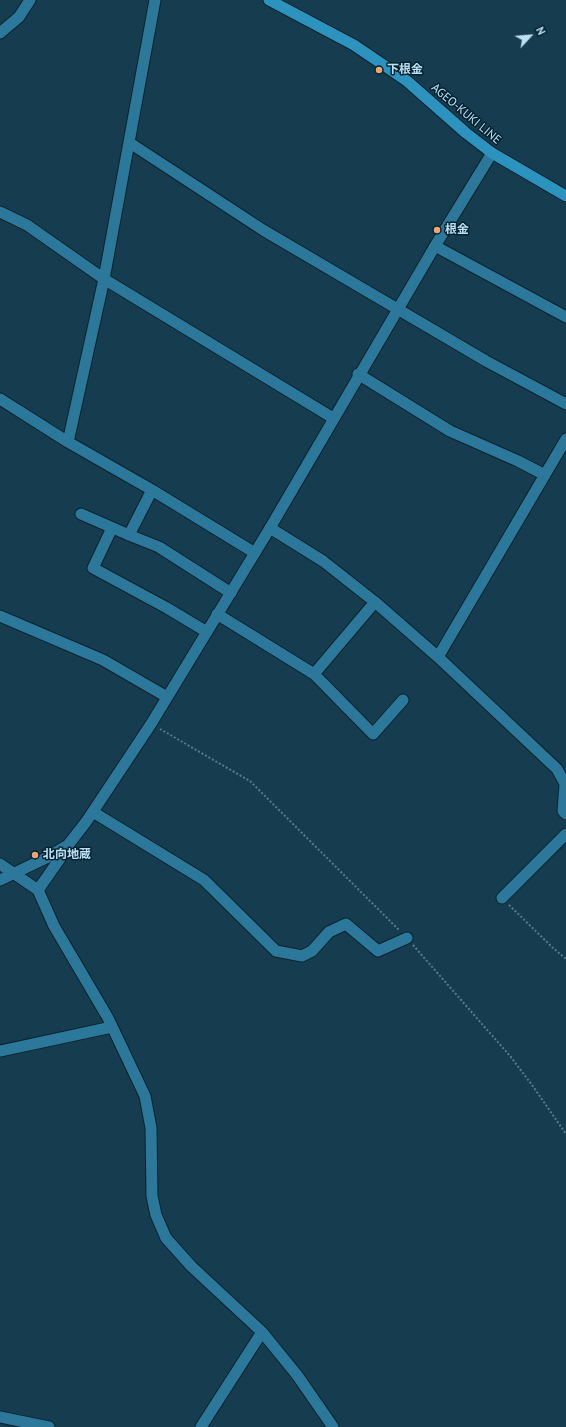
<!DOCTYPE html>
<meta charset="utf-8">
<style>
body{margin:0}
#map{position:relative;width:566px;height:1427px;overflow:hidden;background:#153d4f;font-family:"PT Sans",sans-serif}
canvas{display:block}
.north{position:absolute;left:510px;top:16px;width:40px;height:40px;-webkit-text-stroke:3px #032331;paint-order:stroke;rotate:64deg;font-size:11px;font-weight:700;line-height:16px;text-align:center;color:#bce0f2}
.north::after{content:'';display:block;margin:auto;width:14px;height:18px;background:#bce0f2;clip-path:polygon(50% 0,100% 100%,50% 72%,0 100%)}
</style>
<div id="map">
<canvas width="566" height="1427"></canvas>
<div class="north">N</div>
</div>
<script>
const ctx = document.querySelector('canvas').getContext('2d');
ctx.lineJoin = 'round';
const shape = rows => new Path2D(rows.map(r => 'M' + r).join(''));
function stroke(path, color, width, dash) { ctx.strokeStyle = color; ctx.lineWidth = width; ctx.lineCap = dash ? 'butt' : 'round'; ctx.setLineDash(dash || []); ctx.stroke(path); }
function label(font, color, halo, rows, align = 'center') {
  ctx.font = font + ' "PT Sans","Noto Sans JP",sans-serif'; ctx.lineWidth = 3; ctx.setLineDash([]); ctx.textBaseline = 'middle'; ctx.strokeStyle = halo; ctx.fillStyle = color; for (const [text, x, y, turn = 0] of rows) {
    ctx.save(); ctx.translate(x, y); ctx.rotate((+turn || 0) * Math.PI / 180); ctx.textAlign = isNaN(turn) ? turn : align; if (halo) ctx.strokeText(text, 0, 0); ctx.fillText(text, 0, 0); ctx.restore();
  }
}
const minor = shape([
 [0,33,19,17,30,0],
 [130,143,263,230,486,361,566,404],
 [0,212,27,225,104,279,333,418],
 [435,246,566,317],
 [358,374,450,431,518,461,545,475],
 [0,399,68,442,152,490,255,553],
 [68,442,104,279,155,0],
 [81,514,129,535,159,547,231,593],
 [112,528,93,568,167,608,207,632],
 [270,528,323,561,375,602,438,657,557,769,565,784,563,811,566,814],
 [129,535,152,490],
 [375,602,314,674,373,734,403,700],
 [217,614,314,674],
 [0,616,103,660,167,697],
 [438,657,566,439],
 [93,812,204,880,276,951,302,956,312,951,329,932,346,924,378,951,407,938],
 [0,864,38,890,54,926,108,1018,145,1096,151,1128,152,1196,156,1215,166,1238,191,1266,262,1332,297,1375,333,1427],
 [38,890,61,857,68,845],
 [502,898,566,834],
 [0,1051,112,1027],
 [0,1417,49,1427],
 [201,1427,262,1332]
]);
const tertiary = shape([
 [0,880,46,858,68,845,86,822,151,724,270,528,435,246,492,153]
]);
const primary = shape([
 [269,0,354,45,407,81,466,133,492,153,566,196]
]);
stroke(minor, '#0b222d', 13);
stroke(tertiary, '#0b222d', 13);
stroke(primary, '#0b222d', 13);
stroke(shape([
 [160,729,250,781,399,930],
 [509,905,552,947,566,959],
 [413,945,510,1056,532,1085,566,1134]
]), '#567c8e', 2, [2, 2]);
stroke(minor, '#2c789a', 11);
stroke(tertiary, '#2c789a', 11);
stroke(primary, '#2b93be', 11);
for (const [x, y, r, color] of [
 [379,70,4,"#efa377"],
 [437,230,4,"#efa377"],
 [35,855,4,"#efa377"]
]) { const dot = new Path2D(); dot.arc(x, y, r, 0, 2 * Math.PI); ctx.fillStyle = color; ctx.fill(dot); stroke(dot, '#032331', 1.5); }
label('bold 12px', '#bce0f2', '#032331', [
 ["下根金",387,70],
 ["根金",445,230],
 ["北向地蔵",43,855]
], 'left');
label('12px', '#bce0f2', '#032331', [
 ["AGEO-KUKI LINE",466,114,40]
]);
</script>
